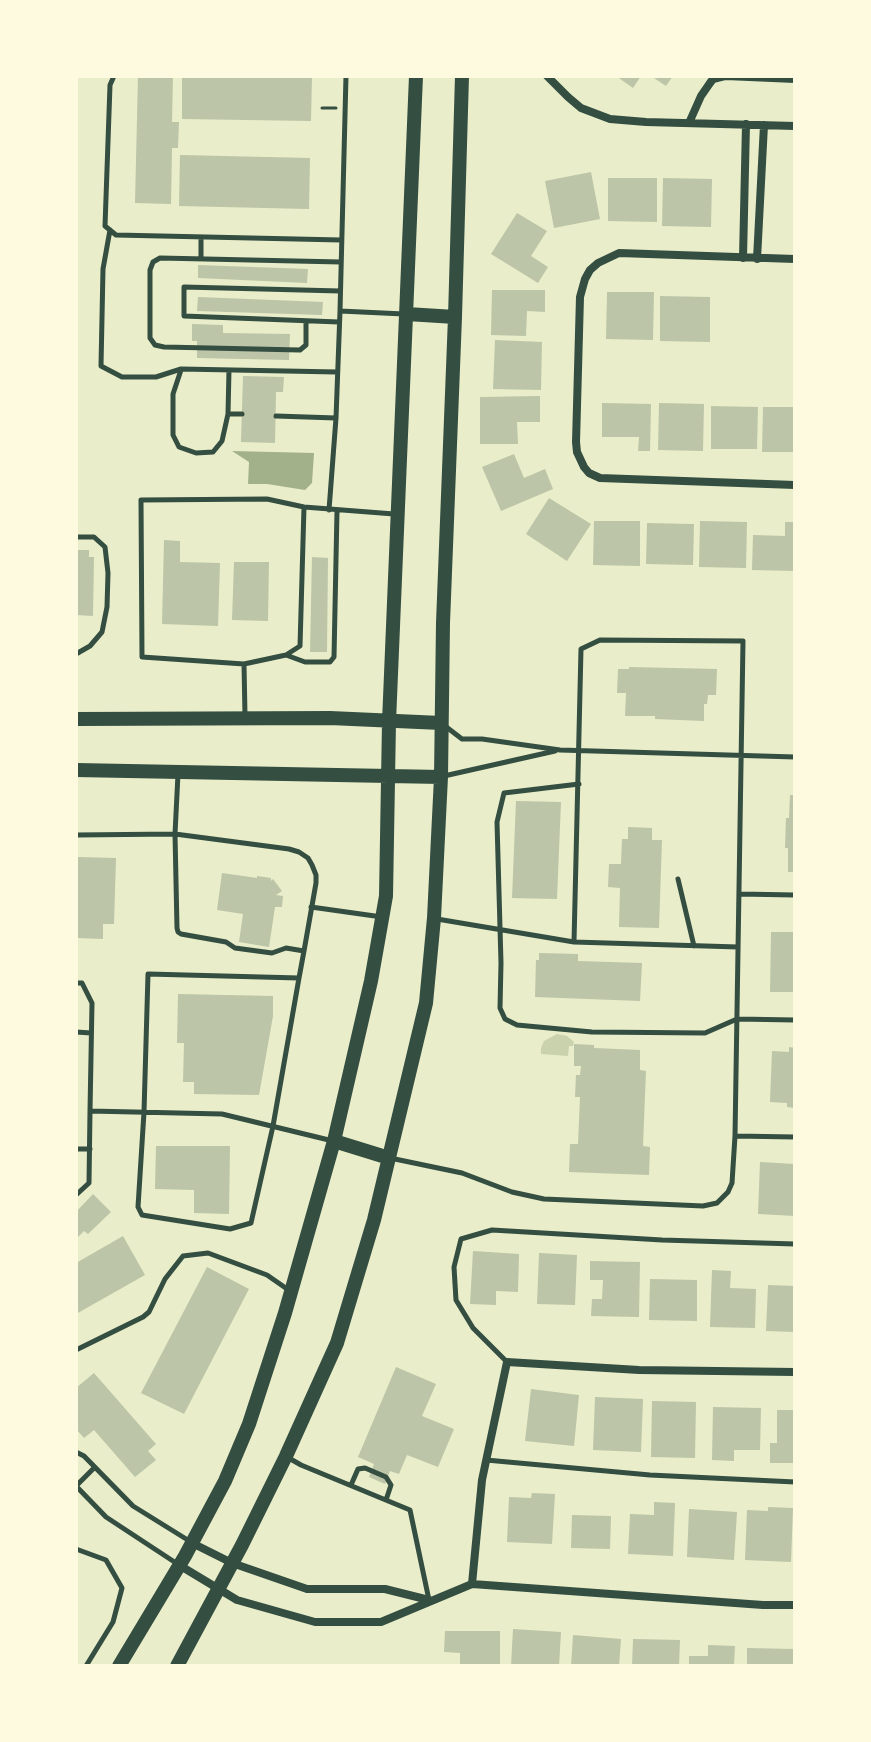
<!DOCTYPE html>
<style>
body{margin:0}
#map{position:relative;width:871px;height:1742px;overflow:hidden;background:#e9edc9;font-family:Commissioner,sans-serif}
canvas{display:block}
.frame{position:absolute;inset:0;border:78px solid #fefae0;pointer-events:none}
</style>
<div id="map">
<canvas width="871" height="1742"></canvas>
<div class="frame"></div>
</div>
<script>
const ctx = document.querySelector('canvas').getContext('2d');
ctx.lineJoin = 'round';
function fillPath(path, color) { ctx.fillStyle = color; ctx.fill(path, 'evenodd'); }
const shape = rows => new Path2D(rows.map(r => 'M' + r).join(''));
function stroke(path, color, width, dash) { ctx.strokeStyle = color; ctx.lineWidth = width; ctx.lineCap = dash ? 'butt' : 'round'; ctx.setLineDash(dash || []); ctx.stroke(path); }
fillPath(shape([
 [557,1034,567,1036,574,1042,573,1046,569,1046,568,1056,541,1054,541,1048,544,1041]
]), '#cad2ad');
fillPath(shape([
 [232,451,314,453,312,483,305,490,267,484,248,484,249,462]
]), '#a3b18a');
fillPath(shape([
 [138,76,173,76,172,122,179,122,178,148,172,148,171,204,135,203],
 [182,76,312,76,311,121,182,119],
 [616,76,641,76,633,88],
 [651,76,673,76,666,86],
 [180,155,310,158,309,209,179,206],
 [591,172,600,219,554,228,545,181],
 [608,178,657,178,657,222,608,221],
 [663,178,712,179,711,227,662,226],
 [517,213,547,231,531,256,548,267,538,283,491,254],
 [198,265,308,269,307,283,198,278],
 [492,290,545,290,545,312,527,311,526,336,491,335],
 [607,292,654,292,653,340,606,339],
 [660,296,710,297,710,342,660,341],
 [198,297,323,302,322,315,197,311],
 [192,324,223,325,223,333,290,334,289,360,197,358,197,341,192,341],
 [495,340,542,342,541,390,493,389],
 [243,376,284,377,283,392,276,392,275,443,241,442],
 [540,396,540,422,517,422,518,444,480,444,480,397],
 [602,403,651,404,650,451,638,451,639,437,602,437],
 [659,403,704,404,703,451,658,450],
 [711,406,758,407,757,449,711,449],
 [763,407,795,407,795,452,762,452],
 [514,454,524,478,545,469,553,489,501,511,482,467],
 [549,498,591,524,567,561,526,534],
 [594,521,640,521,640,566,593,565],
 [700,521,747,522,746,568,699,567],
 [785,522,795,522,795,571,752,570,753,535,785,536],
 [647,523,694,524,693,565,646,564],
 [164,540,180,541,180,562,220,563,218,626,162,624],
 [76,550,89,550,89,557,94,557,93,616,76,615],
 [312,557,328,558,327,652,310,652],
 [234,562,269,562,268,621,232,620],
 [629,667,717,669,716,695,708,695,707,704,704,704,704,721,655,719,655,716,625,716,626,693,617,693,618,669,629,669],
 [790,795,795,795,795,872,788,872,788,848,785,848,786,818,789,818],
 [516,801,561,802,557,899,512,898],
 [628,827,652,828,652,840,662,840,659,928,619,927,620,888,608,887,609,864,621,864,622,839,628,839],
 [77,857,116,858,114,924,103,924,103,939,76,938],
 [222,873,257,878,257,876,271,878,271,881,273,879,282,891,276,895,283,896,282,907,275,907,269,947,239,942,243,914,217,910],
 [771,932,795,932,795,992,770,992],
 [539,953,578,954,578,961,642,963,640,1001,535,997,536,960,539,960],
 [178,994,273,996,273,1016,259,1095,194,1094,194,1082,183,1082,184,1043,177,1043],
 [574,1044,594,1045,594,1048,640,1050,640,1070,646,1071,643,1146,650,1147,649,1175,569,1172,570,1144,578,1144,580,1097,575,1097,576,1075,580,1075,581,1066,574,1066],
 [789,1047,795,1048,795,1108,787,1107,787,1103,770,1102,772,1051,789,1052],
 [156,1146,230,1146,229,1214,194,1213,194,1190,155,1189],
 [760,1162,795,1164,795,1216,758,1214],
 [93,1194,111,1212,88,1234,84,1231,76,1239,76,1212],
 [123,1236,145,1275,76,1314,76,1263],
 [473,1251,519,1254,518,1292,496,1291,496,1305,470,1304],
 [539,1253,577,1255,575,1305,537,1304],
 [590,1261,640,1262,639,1317,591,1316,592,1299,602,1299,603,1280,590,1280],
 [207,1267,249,1289,184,1414,141,1393],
 [712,1270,731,1271,730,1288,756,1289,755,1328,710,1327],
 [650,1279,697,1280,697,1321,649,1320],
 [768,1285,795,1286,795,1332,766,1331],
 [396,1367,436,1384,422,1416,454,1429,438,1467,407,1455,399,1474,390,1471,385,1484,369,1477,374,1464,358,1457],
 [94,1373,156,1444,148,1451,156,1460,135,1477,94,1430,84,1438,76,1429,76,1388],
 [531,1389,579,1395,574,1446,525,1441],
 [595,1397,643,1399,641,1452,593,1450],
 [652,1401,696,1402,695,1458,651,1457],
 [713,1407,761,1408,760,1450,734,1450,734,1461,712,1460],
 [777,1410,795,1410,795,1463,770,1463,770,1443,777,1443],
 [532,1493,555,1494,552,1544,507,1542,509,1497,531,1498],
 [654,1502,675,1503,673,1556,628,1554,630,1514,654,1515],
 [768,1507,793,1508,791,1562,745,1560,747,1510,768,1511],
 [689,1509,737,1512,734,1560,687,1557],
 [572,1515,611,1516,610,1549,571,1548],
 [513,1629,561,1632,559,1666,511,1666],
 [445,1631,500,1631,500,1666,460,1666,460,1653,444,1652],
 [573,1635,621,1639,619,1666,571,1666],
 [633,1639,680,1640,679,1666,632,1666],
 [708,1645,735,1646,734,1666,689,1666,689,1656,708,1656],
 [747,1648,795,1649,795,1666,747,1666]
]), '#bcc5a7');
stroke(shape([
 [322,108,336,108]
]), '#344e41', 3);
stroke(shape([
 [114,76,110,85,105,226,116,235,341,240],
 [110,230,103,269,101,366,122,377,156,377,181,369,337,372],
 [201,259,201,237],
 [340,311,346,76],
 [306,322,306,345,300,350,164,347,155,345,150,338,150,270,153,262,160,258,341,262],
 [339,322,184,316,184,287,340,291],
 [181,370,173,394,173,435,179,447,196,453,213,452,222,441,228,414,242,414],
 [228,414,229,370],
 [276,416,336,418],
 [329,510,336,418,340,311,404,314],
 [76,537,94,537,105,547,108,573,107,607,102,632,90,646,76,654],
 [286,655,305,662,330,662,334,657,337,511],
 [244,664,286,655,300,646,304,507],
 [245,716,244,664,142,657,141,500,267,499,304,507,394,514],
 [445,726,462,739,482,739,560,750,795,757],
 [178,774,175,834,289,849,299,852,308,858,312,865,316,875,316,883,304,951,299,978,273,1126,251,1223,230,1229,142,1215,138,1207,144,1112,148,974,299,978],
 [444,776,555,751],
 [579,784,504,793,497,822,501,963,500,1008,505,1019,517,1025,592,1032,705,1033,737,1019,795,1020],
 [76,835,175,834,177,928,178,932,181,934,226,942,235,948,272,953,286,948,304,951],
 [678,879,694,946],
 [739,894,795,895],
 [311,907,382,917],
 [437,919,574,942,738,947],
 [76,983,82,983,92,1003,90,1111,222,1114,333,1141],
 [76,1032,91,1033],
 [735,1136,795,1137],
 [76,1149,90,1149],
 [390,1158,462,1173,512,1192,544,1199,703,1206,717,1203,728,1192,732,1183,735,1136,743,641,600,640,581,649,574,942],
 [76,1195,89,1183,90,1111],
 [76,1350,143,1317,149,1312,165,1279,183,1256,208,1253,267,1275,290,1291],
 [507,1362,473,1328,456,1300,454,1267,461,1239,492,1230,662,1240,795,1244],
 [76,1452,84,1456,133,1506,191,1542],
 [287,1457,301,1465,410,1510,429,1600],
 [486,1460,650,1475,795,1482],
 [351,1485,358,1469,365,1468,386,1477,391,1485,386,1500],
 [76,1486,106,1517,176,1563],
 [76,1486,94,1468],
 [76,1549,106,1560,122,1588,113,1622,86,1666]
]), '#344e41', 5);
stroke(shape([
 [547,76,568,97,581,108,610,119,646,122,795,126],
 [726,76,795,79],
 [689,123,701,96,710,83,713,79,725,76],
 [743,258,746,124],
 [757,259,764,125],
 [795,259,619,253,598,263,590,270,585,279,580,297,576,442,577,452,584,467,589,473,600,478,795,485],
 [192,1543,232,1563,307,1589,385,1589,429,1600],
 [179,1565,237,1600,315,1622,381,1622,472,1584,763,1605,795,1605],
 [472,1584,482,1480,507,1362,639,1370,795,1372]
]), '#344e41', 8);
stroke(shape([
 [407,314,455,317],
 [76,719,330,718,441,723],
 [76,770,441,777],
 [334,1141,389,1158],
 [119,1666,185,1556,225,1481,249,1424,285,1313,334,1141,371,981,386,896,389,722,416,76],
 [177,1666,242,1545,286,1456,337,1343,374,1220,426,1003,434,918,441,777,443,623,455,317,462,76]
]), '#344e41', 14);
</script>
